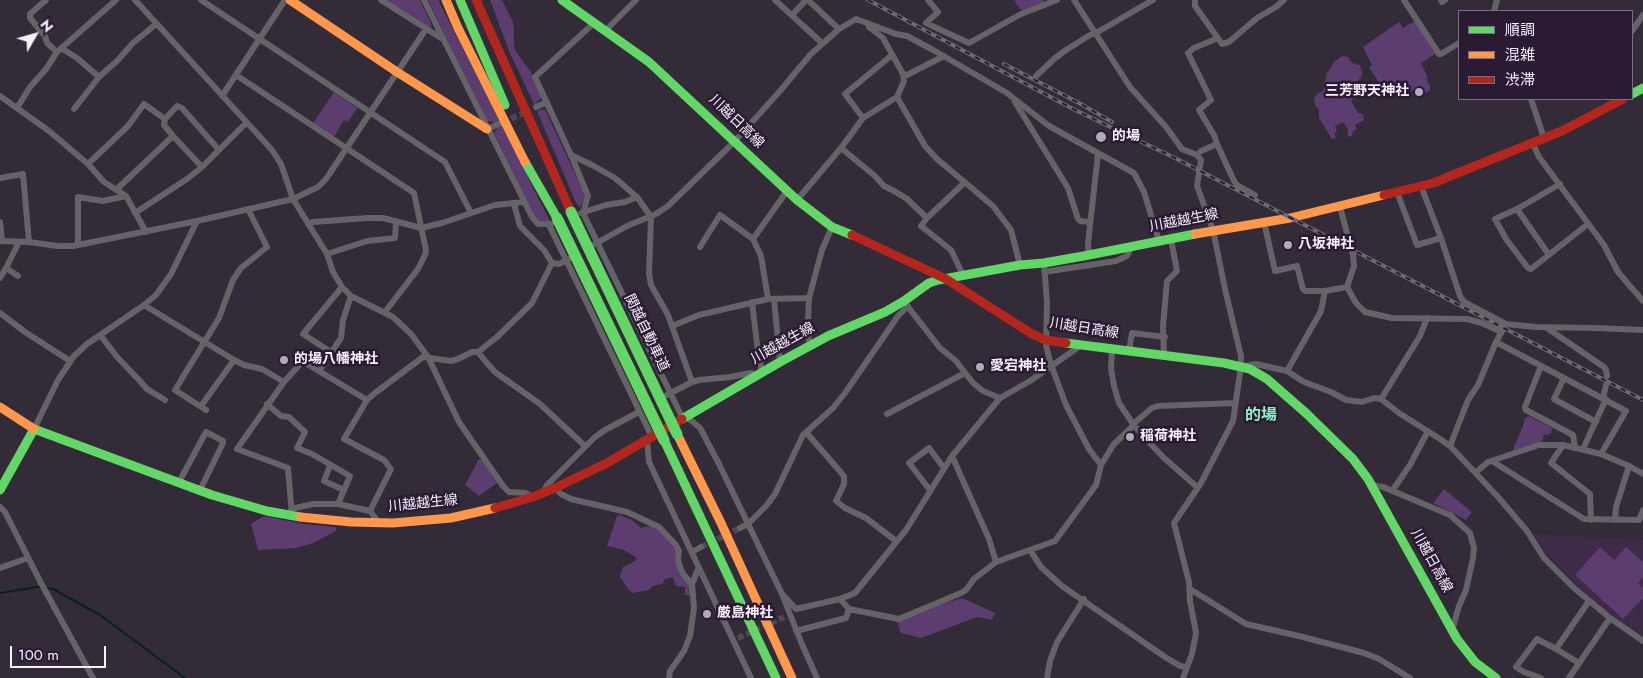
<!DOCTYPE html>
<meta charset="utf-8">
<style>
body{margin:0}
#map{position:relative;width:1643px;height:678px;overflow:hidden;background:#332b37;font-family:Jost,"Noto Sans JP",sans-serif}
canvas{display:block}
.legend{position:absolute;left:1458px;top:10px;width:175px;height:90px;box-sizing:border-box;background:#2a1b33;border:1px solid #7c6f84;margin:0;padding:6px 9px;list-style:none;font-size:15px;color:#f7eefe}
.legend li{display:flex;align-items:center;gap:10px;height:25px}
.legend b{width:25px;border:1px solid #7c6f84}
.north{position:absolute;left:10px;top:10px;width:50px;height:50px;-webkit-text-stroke:4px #2a1b33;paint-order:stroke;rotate:52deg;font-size:14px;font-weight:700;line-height:20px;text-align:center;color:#f7eefe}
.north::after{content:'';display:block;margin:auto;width:18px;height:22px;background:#f7eefe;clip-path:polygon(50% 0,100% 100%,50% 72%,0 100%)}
.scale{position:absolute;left:10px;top:646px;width:96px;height:22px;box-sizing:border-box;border:2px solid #f7eefe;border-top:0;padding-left:6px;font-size:15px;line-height:18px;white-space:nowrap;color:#f7eefe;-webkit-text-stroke:4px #2a1b33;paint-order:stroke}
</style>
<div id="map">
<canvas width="1643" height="678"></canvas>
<ul class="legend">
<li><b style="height:6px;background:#63d668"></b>順調</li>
<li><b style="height:6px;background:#ff974d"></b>混雑</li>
<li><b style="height:6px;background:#b3261e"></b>渋滞</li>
</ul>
<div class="north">N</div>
<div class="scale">100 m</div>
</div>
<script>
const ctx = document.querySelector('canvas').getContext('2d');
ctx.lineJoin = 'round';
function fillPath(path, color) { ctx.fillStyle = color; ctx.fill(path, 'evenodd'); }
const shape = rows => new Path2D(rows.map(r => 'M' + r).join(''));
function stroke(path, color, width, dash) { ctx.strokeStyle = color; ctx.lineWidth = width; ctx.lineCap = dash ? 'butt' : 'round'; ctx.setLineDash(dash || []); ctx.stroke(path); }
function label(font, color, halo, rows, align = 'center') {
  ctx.font = font + ' Jost,"Noto Sans JP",sans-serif'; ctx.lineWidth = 5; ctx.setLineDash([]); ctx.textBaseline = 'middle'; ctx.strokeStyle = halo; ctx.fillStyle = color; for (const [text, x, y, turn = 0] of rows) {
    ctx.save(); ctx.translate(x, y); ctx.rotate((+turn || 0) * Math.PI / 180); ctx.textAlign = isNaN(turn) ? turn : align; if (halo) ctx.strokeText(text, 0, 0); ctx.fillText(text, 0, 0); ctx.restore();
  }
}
fillPath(shape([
 [1534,534,1643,540,1643,638,1605,611,1578,587,1546,553]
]), '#3d2b47');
fillPath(shape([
 [386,0,420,0,432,26,428,28],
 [428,0,438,0,550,221,539,221,536,219,494,133,497,129,493,122,487,121],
 [490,0,502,0,513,22,514,29,514,46,516,52,531,72,542,97,535,104,534,104,509,51],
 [1014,0,1043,0,1046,4,1024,10,1020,9],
 [1415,21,1435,54,1421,63,1428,78,1426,79,1430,86,1430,90,1425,93,1421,86,1409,92,1402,83,1385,92,1369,67,1372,65,1363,47,1399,22,1403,28],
 [1342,56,1348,57,1352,63,1360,65,1362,72,1361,78,1357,81,1353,89,1354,93,1352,96,1353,99,1351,101,1358,113,1363,114,1364,120,1355,125,1357,129,1353,131,1352,136,1348,137,1348,130,1343,122,1335,126,1337,132,1334,133,1336,138,1332,139,1319,118,1319,110,1315,105,1314,99,1317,94,1323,91,1327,73,1334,62],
 [334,92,357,108,348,122,344,120,334,137,313,123],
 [545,109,586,198,580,207,576,203,537,111],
 [1529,416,1552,428,1551,434,1544,435,1542,441,1539,443,1532,444,1516,451,1513,449,1523,426,1525,418],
 [479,459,482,460,497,483,479,496,465,485],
 [1444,489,1472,512,1466,520,1433,503],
 [620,515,632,520,641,528,650,526,659,529,675,548,691,585,692,596,685,595,685,587,676,586,673,577,665,579,662,584,653,586,649,590,633,593,629,590,620,577,621,572,623,567,635,561,637,558,622,549,607,546,617,516],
 [264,516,304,524,334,527,336,527,336,531,313,543,296,548,258,550,251,524],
 [1600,547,1614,560,1626,547,1643,562,1643,577,1638,583,1643,588,1643,598,1623,619,1575,575],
 [962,598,995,613,992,620,977,617,921,638,901,633,897,621,914,616,939,605]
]), '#5d3c70');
stroke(shape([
 [47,588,53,589,100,615,185,678],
 [0,593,37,587,42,587]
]), '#062219', 2);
stroke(shape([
 [503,122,528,111],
 [701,547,740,528],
 [738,638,784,617]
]), '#504855', 6, [6, 3]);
stroke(shape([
 [46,0,30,14,30,18,45,36,47,43,57,52],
 [135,0,272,150,281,164,293,199,327,254,333,272,342,287,351,296,393,317,411,334,428,357,459,422,503,486,509,492,526,493,533,497],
 [201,0,445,162,471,213],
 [381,0,441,38],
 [424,0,532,217,538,224,551,224],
 [775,0,822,43],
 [928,0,938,12,926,23,969,43,1021,14,1057,0],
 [1074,0,1130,87,1166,127,1182,149,1197,155,1201,160,1197,186,1213,230,1225,289,1241,356,1241,366,1233,421,1201,483,1174,523,1189,582,1190,601,1196,633,1192,654,1183,678],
 [1195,0,1195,6,1222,44,1229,42,1257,18,1276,7,1284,0],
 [1404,0,1439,54,1441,54,1459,43],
 [1441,0,1442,2,1445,0],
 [1494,11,1497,0],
 [792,15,806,0,808,0,839,29],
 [595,22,535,77,571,155,592,165,615,178,637,197,651,217,649,273,651,285,668,315,692,382],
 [869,27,883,38,903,74,904,81,897,97,925,146,937,159,993,206,1011,230,1020,265],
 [606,30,636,0],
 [1632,31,1643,15],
 [61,48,77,58,99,77],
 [903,74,907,75,944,56],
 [236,75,414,193,426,250,425,255,418,269,385,312],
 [1036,76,1054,59,1066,50,1090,35,1096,33,1153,0],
 [0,96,49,131,88,164,104,182,126,196,146,232],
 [222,96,285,0],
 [1531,99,1544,138],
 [1015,102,1068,188,1078,219,1080,221,1090,222],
 [536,107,547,102],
 [17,108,30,87,46,69,57,52,116,0],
 [74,109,99,77,118,60,133,43,156,24],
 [863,118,845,94,892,55],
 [487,129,499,124],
 [173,136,202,167],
 [1532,142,1539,157,1604,245,1618,272,1643,301],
 [1217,144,1214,135,1199,110,1211,100,1188,53,1194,48,1218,38],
 [841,148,875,176,884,186,896,192,907,199,927,218],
 [571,155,588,196,583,213,683,419],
 [1197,155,1201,151,1217,144,1234,181,1237,185,1255,195],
 [88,164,128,126,144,104,165,119],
 [0,178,23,174,29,242],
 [1560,184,1517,209,1495,219,1506,239,1528,268,1531,269,1588,224],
 [1421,186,1441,238,1460,296,1464,302,1506,324],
 [117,189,173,136,164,125,165,119,177,106,182,108,219,150],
 [1397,192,1417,245,1441,238],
 [797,200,841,148,863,118,897,97],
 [514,204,520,226,544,250,552,263,559,264,569,259],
 [1517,209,1549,255],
 [135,213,187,179,202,167,246,123],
 [581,213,606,205,625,202,637,197],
 [0,222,2,241],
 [1264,222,1275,271,1297,266,1303,289,1305,291,1325,291,1347,287,1354,266,1353,255,1340,207],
 [308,224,313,222,367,218,383,218,421,228,442,223,495,205,523,202],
 [549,225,652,437],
 [753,239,761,256,768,299],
 [0,241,29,242,57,246,73,246,197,221],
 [595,244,627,226,656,214,668,206,735,141,780,91,810,55,839,29,856,19,896,34,907,36,935,51,1007,93,1049,126,1134,173,1144,192,1159,241],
 [78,245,78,197,103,201,126,196],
 [700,247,720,215,753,239,787,191],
 [327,254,367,241,395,238,396,221],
 [1089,255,1088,243,1098,154],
 [1044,263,1047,303,1046,345,1050,362,1066,405,1089,449,1101,465],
 [6,268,18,276],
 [1044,272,1116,261,1127,256,1132,246],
 [963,275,951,250,921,226,927,218,965,182],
 [0,278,6,268,19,242],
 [1347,287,1356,303,1365,312,1392,318,1467,319,1482,323,1501,332],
 [774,299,780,362],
 [752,302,758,352,762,372],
 [905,303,940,348,956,361,973,383,983,391,1000,398],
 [144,305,234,360,244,365,262,369,284,382],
 [0,313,25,332,70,361],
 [672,326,699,315,768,299,809,298],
 [1547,328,1604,367,1606,370,1607,376],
 [100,335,118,358,139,380,147,389,165,400],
 [1496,342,1626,411,1601,454],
 [809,345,808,321,809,298,822,250,832,227],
 [1112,349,1111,369,1114,386,1119,403,1133,424,1147,440,1163,457,1197,487],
 [1129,351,1132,333,1165,337],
 [331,352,303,334,342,287],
 [478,352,486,362,495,372,540,404,585,446],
 [1164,355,1163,326,1167,281,1177,271,1171,239],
 [1245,366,1256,364,1287,371,1304,382,1331,392,1346,400,1362,402,1374,398,1381,399,1399,413,1440,439,1450,446,1499,498,1527,531,1544,558,1574,588,1610,618,1643,641],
 [1541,366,1525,407,1526,410,1573,435,1575,447],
 [319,371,341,338,343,320,351,296],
 [1287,371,1321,311,1325,291],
 [1564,378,1554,399,1596,422],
 [667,395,692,382,699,380,730,377,751,373,757,375],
 [1603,398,1606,385],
 [1381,399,1420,336,1427,318],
 [367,400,344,439,384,460,391,469,370,511],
 [267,404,281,416,289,417,305,432,297,448,312,454,350,476,338,504,313,504,291,509],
 [201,406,234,360],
 [206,410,175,390,219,318,233,280,241,268,267,247,248,209],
 [887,414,965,373],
 [687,417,700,428,719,464,782,594,801,642,817,678],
 [1133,424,1152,408,1158,406,1235,403],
 [34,429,58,380,74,356,87,344,144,305,156,295,171,274,197,221,293,199,318,187,326,179,426,29],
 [806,432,844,476,844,484,836,501,845,508,866,518,896,541],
 [647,441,649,462,751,678],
 [1563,445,1551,463,1590,494,1591,520],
 [1450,446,1468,400,1478,385,1496,342,1506,324,1536,327,1595,328,1643,330],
 [1583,449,1606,399],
 [952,456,989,539,996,562],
 [1492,461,1584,519,1639,520,1643,510],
 [330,466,324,481,344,490],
 [1476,472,1488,462,1539,445,1563,445,1601,454,1629,466,1643,474],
 [179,482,206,432,223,441,223,443,200,490],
 [1371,485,1383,487,1450,515,1470,533,1474,548,1473,558,1466,590,1459,606,1452,631],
 [555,488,561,494,571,499,627,512,659,527,676,545,679,551,678,560,680,567,683,574,692,584],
 [930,490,909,463,929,448,944,468],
 [1392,491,1410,465,1428,431],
 [543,493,547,485,595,437,605,430,639,412],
 [338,504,370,511,379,523],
 [0,507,5,512,41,583,93,678],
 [292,516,288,468,237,449,284,382,302,362,304,362,367,400,375,393,423,357,451,361,458,359,472,352,478,352,497,337,532,303,552,263],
 [1615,520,1616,507,1629,466],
 [740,528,748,524,766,506,775,494,803,435,833,408,845,393,898,316,908,306],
 [1030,550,1041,567,1062,586,1165,657,1180,666,1187,667],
 [692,552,701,547],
 [0,568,28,558],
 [1190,589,1246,624,1299,636,1364,653,1379,659,1410,678],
 [782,594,796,609,840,599,855,593,906,530,952,456,1000,398,1030,381,1080,346],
 [840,599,849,609,899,619,961,593,966,590,974,579,996,562,1055,541,1096,485,1101,465,1114,444,1134,425],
 [796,631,846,618,849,609],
 [1556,649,1579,663],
 [669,678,670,671,684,651,690,636,694,608,692,584,699,567],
 [1047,678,1050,661,1057,642,1084,599],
 [1541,678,1524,672,1516,667,1537,639,1556,649,1589,601],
 [1569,678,1610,618]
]), '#656268', 6);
stroke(shape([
 [460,0,505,105],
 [562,0,649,62,797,200,832,227,852,235],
 [1632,94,1643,88],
 [525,162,557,218],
 [1066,343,1224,363,1250,369,1267,379,1307,414,1353,459,1368,479,1457,639,1475,662,1496,678],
 [682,419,780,362,828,336,885,312,904,301,929,283,938,280,1020,265,1044,263,1089,255,1195,234],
 [664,440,776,678],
 [0,490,34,429,212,495,267,511,300,517]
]), '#63d668', 9);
stroke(shape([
 [290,0,397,72,487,129],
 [446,0,458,28,525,162],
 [1195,234,1290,218,1384,195],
 [0,407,34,429],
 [677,434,721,523,792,678],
 [300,517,351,522,393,523,451,518,495,508]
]), '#ff974d', 9);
stroke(shape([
 [476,0,571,212],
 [1384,195,1433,183,1562,131,1623,99],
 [852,235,946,279,1032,334,1046,340,1066,343],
 [495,508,533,497,555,488,607,463,682,419]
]), '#b3261e', 9);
const rail = shape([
 [868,0,1075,110,1175,158,1643,400],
 [1004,64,1079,103,1112,122]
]);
stroke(rail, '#6e6970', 4);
stroke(rail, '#2a1b33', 2, [5.5]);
stroke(shape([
 [571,212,677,434],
 [557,218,664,440]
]), '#63d668', 11);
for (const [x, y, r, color] of [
 [1419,92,5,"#b2aab8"],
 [1101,137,6,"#b2aab8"],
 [1288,245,5,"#b2aab8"],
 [284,360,5,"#b2aab8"],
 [980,367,5,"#b2aab8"],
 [1130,437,5,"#b2aab8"],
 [707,614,5,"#b2aab8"]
]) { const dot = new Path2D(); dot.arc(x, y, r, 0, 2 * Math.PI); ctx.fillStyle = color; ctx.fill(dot); stroke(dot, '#2a1b33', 2); }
label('bold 14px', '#f7eefe', '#2a1b33', [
 ["三芳野天神社",1409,92,"right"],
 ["的場",1112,137],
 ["八坂神社",1298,245],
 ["的場八幡神社",294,360],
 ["愛宕神社",990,367],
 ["稲荷神社",1140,437],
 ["厳島神社",717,614]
], 'left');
label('14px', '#f7eefe', '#2a1b33', [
 ["川越日高線",736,122,44],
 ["川越越生線",1184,221,-11],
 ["川越日高線",1084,329,9],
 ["関越自動車道",646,333,64],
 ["川越越生線",783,344,-29],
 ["川越越生線",423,504,-6],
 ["川越日高線",1431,561,61]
]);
label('bold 16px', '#95ecc6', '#2a1b33', [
 ["的場",1261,416]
]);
</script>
